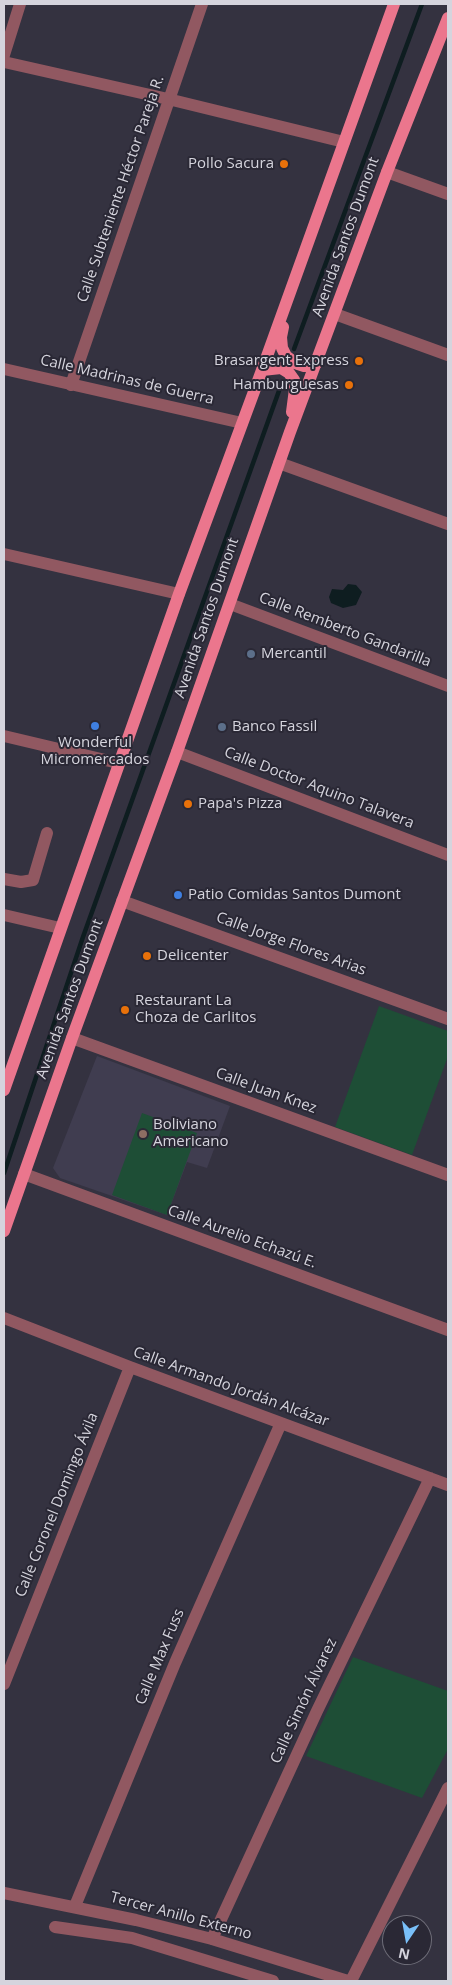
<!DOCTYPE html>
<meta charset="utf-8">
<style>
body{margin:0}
#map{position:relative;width:452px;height:1985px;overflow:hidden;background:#343240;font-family:"Open Sans",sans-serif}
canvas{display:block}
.frame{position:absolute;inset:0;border:5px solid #d5d4dd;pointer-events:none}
.north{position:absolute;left:382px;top:1915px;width:50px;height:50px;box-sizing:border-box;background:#2a2835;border:1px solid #6e6d78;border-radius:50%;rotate:192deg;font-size:14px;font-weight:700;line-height:20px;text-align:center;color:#d5d4dd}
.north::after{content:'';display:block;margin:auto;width:18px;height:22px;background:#79bff8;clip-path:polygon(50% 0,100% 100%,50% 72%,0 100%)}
</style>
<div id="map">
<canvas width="452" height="1985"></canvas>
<div class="frame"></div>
<div class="north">N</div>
</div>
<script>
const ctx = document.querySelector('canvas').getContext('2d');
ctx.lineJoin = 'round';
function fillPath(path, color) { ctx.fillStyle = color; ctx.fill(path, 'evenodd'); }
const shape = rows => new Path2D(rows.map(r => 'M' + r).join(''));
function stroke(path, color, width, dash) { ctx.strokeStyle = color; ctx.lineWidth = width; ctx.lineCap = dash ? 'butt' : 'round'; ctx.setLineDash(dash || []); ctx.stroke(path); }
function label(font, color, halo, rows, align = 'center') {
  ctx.font = font + ' "Open Sans",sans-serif'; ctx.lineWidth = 4; ctx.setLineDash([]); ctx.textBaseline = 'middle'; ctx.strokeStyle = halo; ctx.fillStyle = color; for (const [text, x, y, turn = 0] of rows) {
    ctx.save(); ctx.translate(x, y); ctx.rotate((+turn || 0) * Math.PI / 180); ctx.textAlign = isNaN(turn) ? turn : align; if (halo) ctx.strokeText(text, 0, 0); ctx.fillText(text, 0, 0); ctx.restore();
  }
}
fillPath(shape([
 [97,1056,230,1106,207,1168,187,1162,167,1215,60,1178,53,1168]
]), '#403d50');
fillPath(shape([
 [379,1006,448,1031,448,1056,412,1155,335,1127],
 [142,1113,197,1133,167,1215,112,1195],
 [353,1657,448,1691,448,1749,422,1798,306,1756]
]), '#1e4e36');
fillPath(shape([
 [348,584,356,585,362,592,356,605,343,608,331,603,329,597,332,589,343,590]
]), '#0e1d20');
stroke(shape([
 [294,349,422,4],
 [4,1173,83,937,280,388]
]), '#0e1d20', 4.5);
stroke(shape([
 [4,55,20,4],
 [4,62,168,99,344,142],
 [387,172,448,194],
 [335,314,448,355],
 [4,369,242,423],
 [71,385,202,4],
 [279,463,448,524],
 [4,554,179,594],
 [230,604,448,686],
 [4,736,118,763],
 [177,752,448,855],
 [4,879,21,882,33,880,47,833],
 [122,901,448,1019],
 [4,915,60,928],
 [72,1038,448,1175],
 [24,1174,448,1330],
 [4,1318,130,1367,448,1485],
 [4,1684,130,1367],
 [4,1893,136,1920,212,1939,348,1981],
 [75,1906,175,1663,281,1423],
 [55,1927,132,1938,273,1981],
 [212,1939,317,1711,430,1478],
 [351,1981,448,1788]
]), '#915861', 12);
stroke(shape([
 [283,327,281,337,282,348,286,356,295,363,304,366,316,364],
 [262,370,281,368,289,373,294,380,295,389,292,412],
 [4,1090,179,594,262,370,394,4],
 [4,1231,72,1038,177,752,290,432,387,172,448,18]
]), '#eb768d', 12);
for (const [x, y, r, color] of [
 [284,164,5,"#e8710a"],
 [359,361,5,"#e8710a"],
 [349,385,5,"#e8710a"],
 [251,654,5,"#5c6f8a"],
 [95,726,5,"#3f7fe0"],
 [222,727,5,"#5c6f8a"],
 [188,804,5,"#e8710a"],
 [178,895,5,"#3f7fe0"],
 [147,956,5,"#e8710a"],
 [125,1010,5,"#e8710a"],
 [143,1134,5,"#8d6e63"]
]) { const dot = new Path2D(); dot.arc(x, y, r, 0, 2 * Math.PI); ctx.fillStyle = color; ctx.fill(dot); stroke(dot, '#2a2835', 2); }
label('15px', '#d5d4dd', '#2a2835', [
 ["Pollo Sacura",274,164,"right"],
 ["Brasargent Express",349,361,"right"],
 ["Hamburguesas",339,385,"right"],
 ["Mercantil",261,654],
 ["Banco Fassil",232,727],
 ["Wonderful",95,743,"center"],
 ["Micromercados",95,760,"center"],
 ["Papa's Pizza",198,804],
 ["Patio Comidas Santos Dumont",188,895],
 ["Delicenter",157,956],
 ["Restaurant La",135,1001],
 ["Choza de Carlitos",135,1018],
 ["Boliviano",153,1125],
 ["Americano",153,1142]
], 'left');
label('15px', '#d5d4dd', '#2a2835', [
 ["Calle Subteniente Héctor Pareja R.",121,189,-71],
 ["Avenida Santos Dumont",346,237,-70],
 ["Calle Madrinas de Guerra",127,380,13],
 ["Avenida Santos Dumont",207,618,-71],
 ["Calle Remberto Gandarilla",345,630,21],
 ["Calle Doctor Aquino Talavera",319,788,21],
 ["Calle Jorge Flores Arias",291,944,20],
 ["Avenida Santos Dumont",70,999,-70],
 ["Calle Juan Knez",266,1091,20],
 ["Calle Aurelio Echazú E.",242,1237,20],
 ["Calle Armando Jordán Alcázar",231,1387,20],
 ["Calle Coronel Domingo Ávila",57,1505,-68],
 ["Calle Max Fuss",160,1657,-67],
 ["Calle Simón Álvarez",304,1701,-65],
 ["Tercer Anillo Externo",181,1916,15]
]);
</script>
